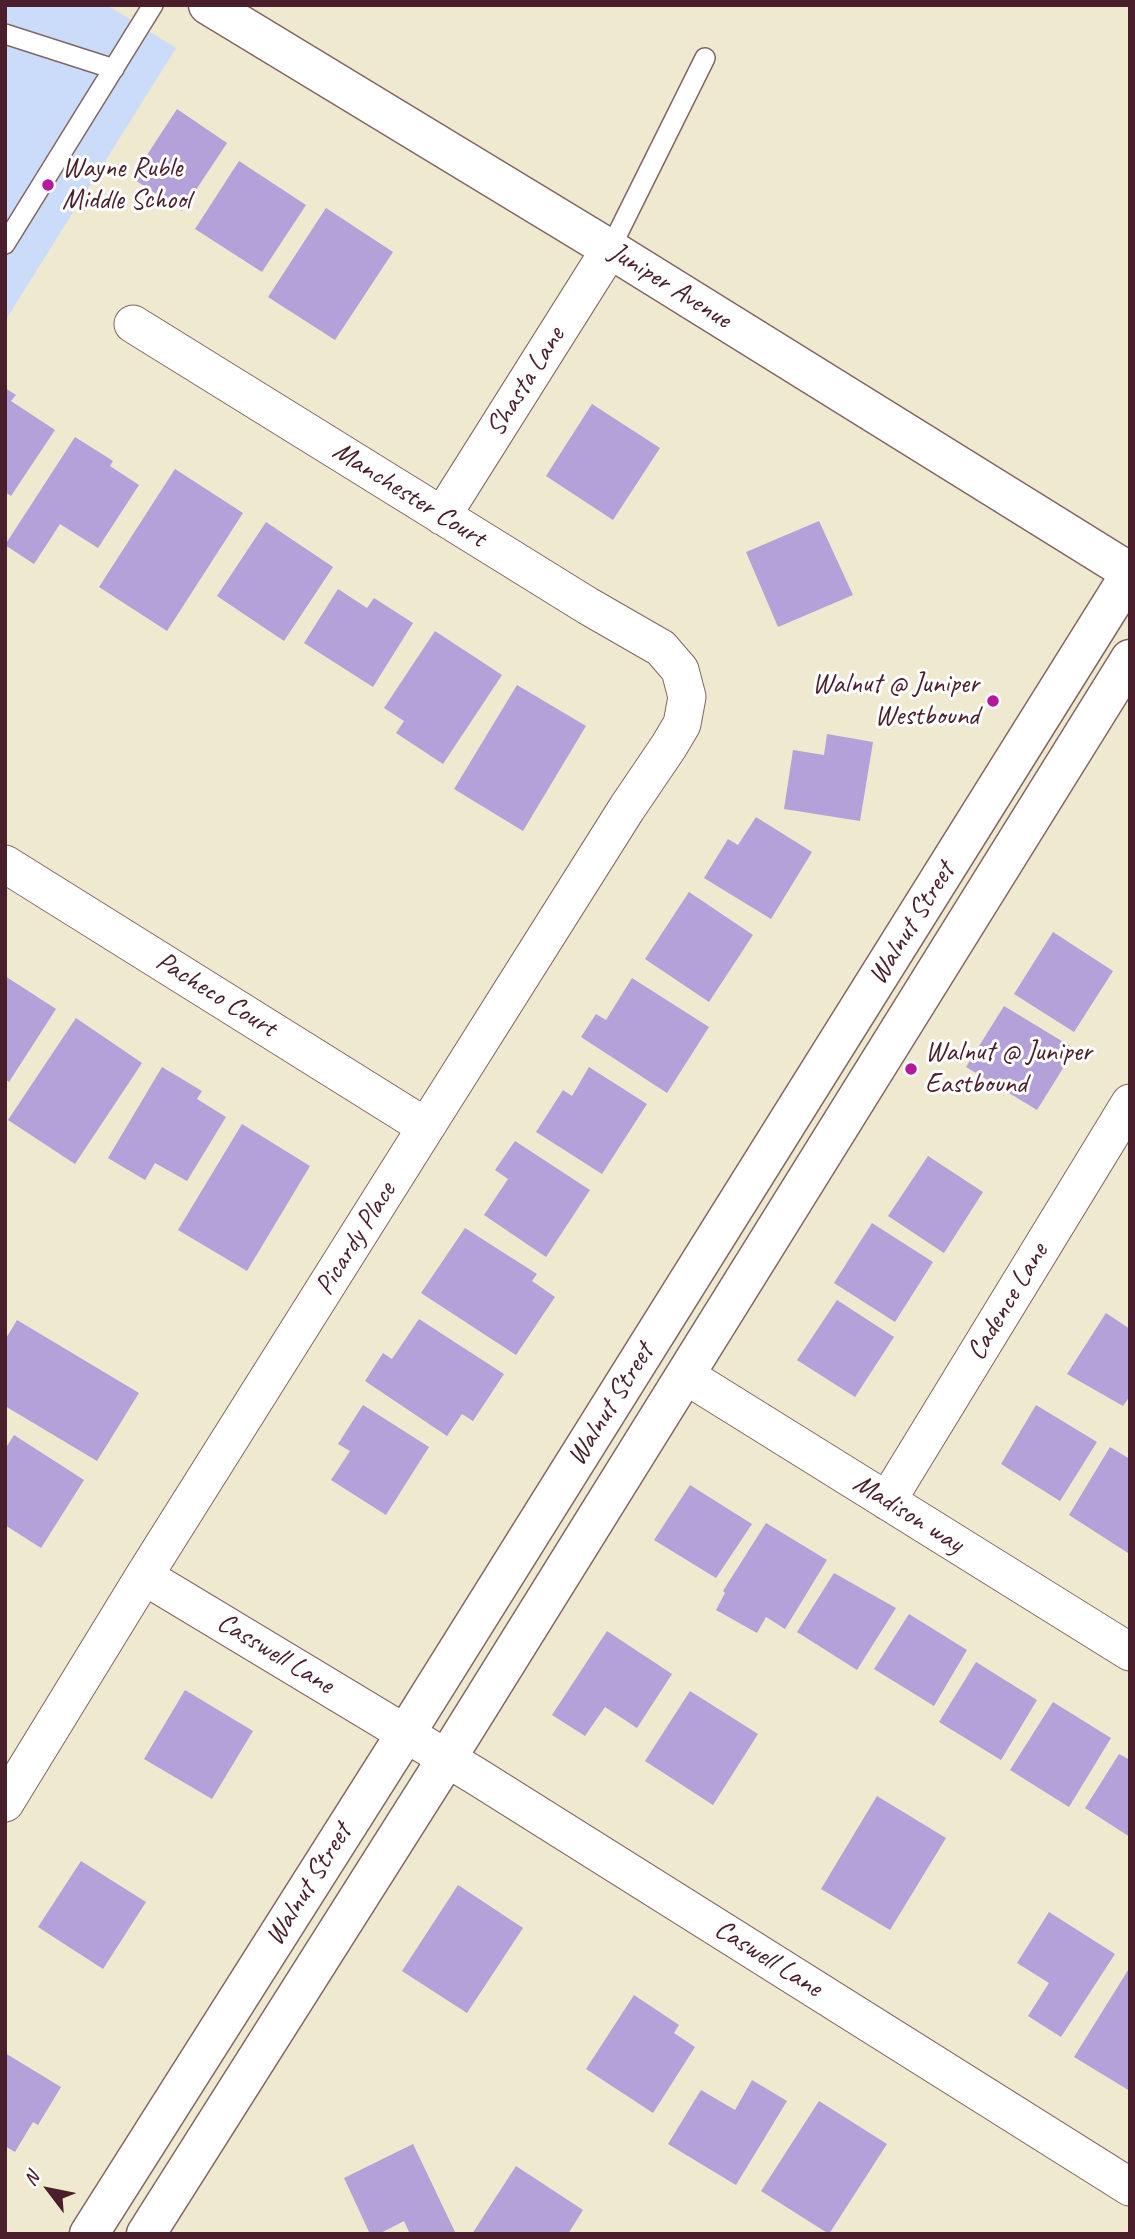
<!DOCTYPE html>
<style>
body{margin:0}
#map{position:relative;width:1135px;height:2239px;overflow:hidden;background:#eee9cf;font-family:Caveat,sans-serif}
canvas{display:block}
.frame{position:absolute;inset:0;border:7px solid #4a1f2b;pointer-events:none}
.north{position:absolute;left:14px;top:2155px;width:70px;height:70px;-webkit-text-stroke:5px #fff;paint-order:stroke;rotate:302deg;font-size:19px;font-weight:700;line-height:28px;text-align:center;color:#4a1f2b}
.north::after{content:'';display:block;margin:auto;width:24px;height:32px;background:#4a1f2b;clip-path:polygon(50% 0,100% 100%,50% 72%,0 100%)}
</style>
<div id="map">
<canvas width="1135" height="2239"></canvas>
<div class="frame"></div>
<div class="north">N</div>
</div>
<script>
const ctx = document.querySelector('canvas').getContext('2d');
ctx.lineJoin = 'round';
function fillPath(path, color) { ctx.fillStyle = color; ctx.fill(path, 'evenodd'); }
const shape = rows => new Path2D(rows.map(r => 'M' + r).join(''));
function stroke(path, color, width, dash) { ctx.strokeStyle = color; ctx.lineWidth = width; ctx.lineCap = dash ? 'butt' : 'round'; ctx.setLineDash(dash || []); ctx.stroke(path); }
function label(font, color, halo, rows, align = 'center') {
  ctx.font = font + ' Caveat,sans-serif'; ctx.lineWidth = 6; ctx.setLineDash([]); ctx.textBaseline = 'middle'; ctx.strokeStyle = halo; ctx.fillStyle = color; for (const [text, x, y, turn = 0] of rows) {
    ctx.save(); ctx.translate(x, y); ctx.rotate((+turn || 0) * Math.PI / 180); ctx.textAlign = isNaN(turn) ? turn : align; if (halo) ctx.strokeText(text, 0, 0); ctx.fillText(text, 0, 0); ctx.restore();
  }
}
fillPath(shape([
 [5,5,107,5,176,48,5,321]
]), '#cadcf9');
fillPath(shape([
 [177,109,227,143,182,211,132,178],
 [239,161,306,205,262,272,195,229],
 [326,208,393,252,335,340,268,297],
 [5,388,16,395,11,401,55,430,11,496,5,492],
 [592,404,660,448,613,520,546,476],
 [75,437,113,461,110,466,139,485,98,548,60,524,34,564,5,545],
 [175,469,243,513,167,631,99,587],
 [819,521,853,595,778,627,746,552],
 [266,522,333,567,284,641,217,596],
 [338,589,367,608,374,598,413,623,373,687,304,643],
 [435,631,502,675,443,764,396,733,404,721,384,708],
 [517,685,586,726,523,831,454,789],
 [827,734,873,742,860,821,784,809,793,750,824,755],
 [756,817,812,852,771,919,704,878,728,839,738,845],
 [689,892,753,935,709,1002,645,959],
 [1053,932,1113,971,1074,1032,1014,994],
 [5,976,56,1009,9,1082,5,1079],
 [632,978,709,1027,667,1093,581,1037,596,1014,606,1020],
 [1004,1006,1075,1049,1037,1110,966,1067],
 [76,1018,142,1063,75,1164,8,1120],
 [162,1067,202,1091,197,1099,226,1117,187,1181,155,1163,145,1180,108,1158],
 [589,1067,647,1104,602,1174,536,1132,563,1090,572,1096],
 [242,1124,310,1166,247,1271,178,1230],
 [515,1141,590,1190,546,1257,484,1215,508,1179,495,1170],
 [928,1156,983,1192,944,1253,888,1216],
 [872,1223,933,1262,895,1322,834,1283],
 [465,1228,537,1274,532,1281,555,1297,516,1355,421,1293],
 [837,1300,894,1337,855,1397,797,1360],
 [1106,1313,1130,1329,1130,1396,1123,1406,1067,1374],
 [419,1319,504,1374,473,1421,462,1414,447,1436,365,1381,383,1353,392,1359],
 [17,1320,139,1393,97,1461,5,1406,5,1340],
 [363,1405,429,1447,386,1515,331,1480,350,1451,338,1444],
 [1036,1405,1097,1442,1060,1501,1001,1464],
 [14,1435,84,1480,41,1548,5,1525,5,1449],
 [1110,1447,1130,1459,1130,1549,1128,1553,1069,1515],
 [690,1485,752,1524,716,1578,654,1540],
 [766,1523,827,1560,785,1629,766,1617,757,1633,716,1610,725,1593,723,1591],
 [834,1573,896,1608,857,1670,797,1632],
 [909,1614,967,1650,934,1706,874,1669],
 [607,1631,672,1674,637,1728,605,1707,585,1736,552,1715],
 [976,1662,1037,1700,1001,1760,939,1722],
 [185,1690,253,1731,212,1799,144,1759],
 [690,1691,758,1734,713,1805,645,1761],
 [1053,1702,1111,1738,1069,1807,1010,1770],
 [1119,1754,1130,1760,1130,1837,1085,1808],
 [877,1796,946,1838,890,1930,821,1889],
 [81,1861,146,1902,103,1969,38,1927],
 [458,1885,523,1928,467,2013,402,1971],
 [1049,1912,1115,1954,1061,2037,1028,2016,1049,1983,1017,1963],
 [1130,1967,1130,2091,1074,2057],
 [634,1995,679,2025,674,2033,695,2047,653,2113,586,2069],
 [5,2053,61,2087,38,2125,33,2122,15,2152,5,2146],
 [752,2080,787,2101,736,2185,668,2144,701,2090,735,2110],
 [819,2101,887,2144,829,2234,761,2191],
 [413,2144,455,2232,452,2234,410,2234,404,2221,379,2234,370,2234,344,2178],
 [516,2166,583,2210,568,2234,472,2234]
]), '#b4a1da');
const service = shape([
 [5,34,114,69],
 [5,244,153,5],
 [610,249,705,58]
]);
const minor = shape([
 [442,516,610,249],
 [5,864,426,1127],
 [685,1375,1130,1652],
 [887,1501,1130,1103],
 [144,1576,476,1776,1130,2187],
 [5,1803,144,1576,426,1127,627,808,669,746,682,724,687,697,680,670,661,648,588,606,133,324]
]);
const tertiary = shape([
 [208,5,610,249,1130,572],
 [89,2234,406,1733,1130,574],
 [146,2234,447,1758,1130,659]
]);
stroke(service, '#836664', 22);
stroke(minor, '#836664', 39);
stroke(tertiary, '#836664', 41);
stroke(service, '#fff', 19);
stroke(minor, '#fff', 37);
stroke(tertiary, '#fff', 38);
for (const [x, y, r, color] of [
 [48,185,7,"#b5179e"],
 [993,701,7,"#b5179e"],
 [911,1069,7,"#b5179e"]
]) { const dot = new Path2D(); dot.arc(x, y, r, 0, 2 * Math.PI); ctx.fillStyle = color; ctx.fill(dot); stroke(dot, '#fff', 2.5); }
label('28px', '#4a1f2b', '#fff', [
 ["Wayne Ruble",62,169],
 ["Middle School",62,201],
 ["Walnut @ Juniper",979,685,"right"],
 ["Westbound",979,717,"right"],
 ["Walnut @ Juniper",925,1053],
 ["Eastbound",925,1085]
], 'left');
label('28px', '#4a1f2b', '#fff', [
 ["Juniper Avenue",670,286,32],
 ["Shasta Lane",526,382,-58],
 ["Manchester Court",409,495,32],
 ["Walnut Street",912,924,-58],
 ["Pacheco Court",216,995,32],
 ["Picardy Place",356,1239,-58],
 ["Cadence Lane",1008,1302,-59],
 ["Walnut Street",611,1405,-58],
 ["Madison way",908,1514,32],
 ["Casswell Lane",275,1654,31],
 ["Walnut Street",309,1885,-58],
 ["Caswell Lane",768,1959,32]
]);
</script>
